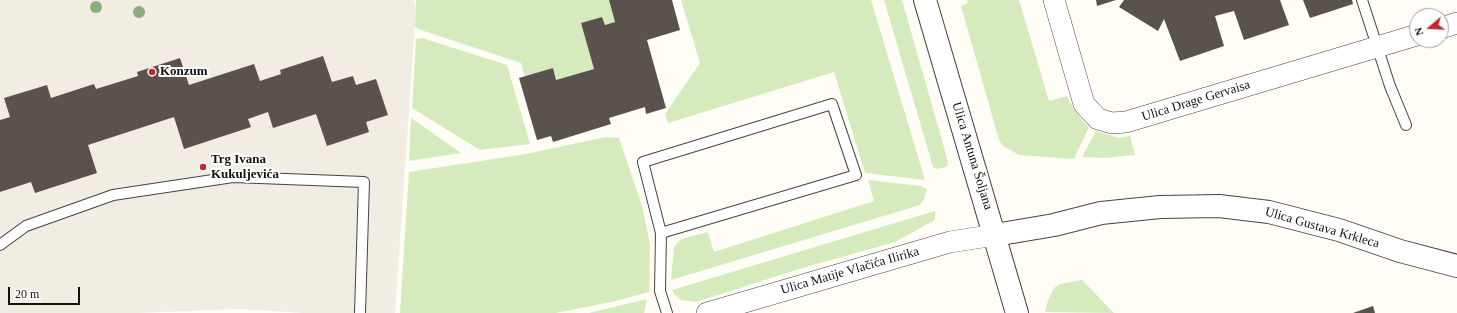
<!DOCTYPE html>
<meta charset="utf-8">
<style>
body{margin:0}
#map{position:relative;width:1457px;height:313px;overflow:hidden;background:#fffdf5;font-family:Georgia,serif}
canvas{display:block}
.north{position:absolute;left:1409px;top:8px;width:40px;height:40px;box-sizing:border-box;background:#fff;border:1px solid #a0a0a0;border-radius:50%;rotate:251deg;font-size:11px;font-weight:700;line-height:16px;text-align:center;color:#111}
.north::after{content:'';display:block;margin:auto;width:14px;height:18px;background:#c4262e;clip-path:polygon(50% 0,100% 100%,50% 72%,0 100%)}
.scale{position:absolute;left:8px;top:287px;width:72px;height:18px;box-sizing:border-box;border:2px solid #111;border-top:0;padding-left:5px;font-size:12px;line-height:14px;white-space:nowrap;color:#111;-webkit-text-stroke:3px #fff;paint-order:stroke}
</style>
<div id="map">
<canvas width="1457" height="313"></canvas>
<div class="north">N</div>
<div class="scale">20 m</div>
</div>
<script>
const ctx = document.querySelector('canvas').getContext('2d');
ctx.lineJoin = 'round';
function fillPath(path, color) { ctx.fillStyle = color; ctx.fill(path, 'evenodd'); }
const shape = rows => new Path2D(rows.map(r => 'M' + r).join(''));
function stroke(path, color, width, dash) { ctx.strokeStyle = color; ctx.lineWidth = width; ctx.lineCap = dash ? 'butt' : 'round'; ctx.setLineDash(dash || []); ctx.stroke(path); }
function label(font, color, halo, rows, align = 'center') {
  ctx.font = font + ' Georgia,serif'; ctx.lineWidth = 4; ctx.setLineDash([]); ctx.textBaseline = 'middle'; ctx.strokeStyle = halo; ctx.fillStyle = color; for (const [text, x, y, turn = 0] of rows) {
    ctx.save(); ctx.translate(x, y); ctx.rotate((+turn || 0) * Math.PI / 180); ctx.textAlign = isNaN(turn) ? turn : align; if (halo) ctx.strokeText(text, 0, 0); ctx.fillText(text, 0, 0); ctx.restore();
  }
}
fillPath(shape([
 [416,0,609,0,615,22,605,25,602,17,581,23,594,69,556,80,553,68,525,77,521,63,418,29,415,26],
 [681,0,871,0,925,180,865,173,834,72,668,123,665,114,700,63],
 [884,0,902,0,945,151,948,164,946,167,936,169,933,167],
 [967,0,1019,0,1049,101,1067,96,1073,108,1082,120,1089,127,1074,159,1019,155,1003,146,999,140,961,6,968,3],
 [422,38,507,65,530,144,480,150,412,108,416,39],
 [411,118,461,153,409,161],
 [1096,131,1119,138,1130,136,1135,155,1105,158,1082,157],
 [606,137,619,138,642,206,650,244,649,292,611,302,556,313,400,313,409,172,526,154],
 [868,180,921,186,927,189,924,199,920,205,671,280,674,247,681,239,708,232,714,252,874,201],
 [935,211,935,220,895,242,799,269,696,302,681,300,675,295,672,290],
 [1082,280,1114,313,1045,312,1048,300,1054,288,1060,284],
 [647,299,644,313,589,313]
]), '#d5ebbd');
fillPath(shape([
 [0,0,414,0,416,9,395,313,304,313,239,309,137,313,0,313]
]), '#f1ede2');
fillPath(shape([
 [609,0,672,0,680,30,647,40,666,108,646,114,645,107,609,118,611,124,553,142,551,136,537,140,519,78,553,68,556,80,594,69,581,23,602,17,605,25,615,22],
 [1096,0,1116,0,1097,6],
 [1124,0,1280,0,1289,25,1244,40,1234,11,1215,16,1224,46,1180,61,1164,19,1158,31,1119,7],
 [1303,0,1352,0,1353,4,1310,18],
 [323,56,332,82,353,76,356,85,376,79,388,115,366,122,369,132,327,146,316,114,273,128,268,112,248,119,251,127,184,149,174,117,88,145,97,173,35,193,31,182,0,192,0,120,10,117,4,98,47,85,51,98,94,84,96,89,138,76,137,72,180,58,189,85,254,64,260,81,281,74,280,70],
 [1373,306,1375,313,1353,313]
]), '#5a524d');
const service = shape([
 [1362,0,1390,86,1406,125],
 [661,233,856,175,832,104,643,162,661,233,660,291,667,313],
 [0,245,26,226,113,195,233,177,364,182,360,313]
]);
const minor = shape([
 [1054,0,1084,104,1098,119,1112,123,1126,122,1417,35],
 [1441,28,1457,23],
 [707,313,950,242,995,235]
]);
const tertiary = shape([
 [925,0,1017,313],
 [995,235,1054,225,1101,213,1160,207,1219,206,1269,212,1339,230,1400,251,1457,266]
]);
stroke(service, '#444', 12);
stroke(minor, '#444', 22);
stroke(tertiary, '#444', 24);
stroke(service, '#fff', 10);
stroke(minor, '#fff', 21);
stroke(tertiary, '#fff', 22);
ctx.fillStyle = '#8dad7f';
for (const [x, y] of [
 [96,7],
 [139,12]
]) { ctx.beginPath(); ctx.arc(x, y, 6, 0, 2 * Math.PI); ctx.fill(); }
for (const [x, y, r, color] of [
 [152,72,4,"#c4262e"],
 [203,167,4,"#c4262e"]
]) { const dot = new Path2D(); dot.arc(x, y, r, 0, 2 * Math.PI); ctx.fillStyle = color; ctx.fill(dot); stroke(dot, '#fff', 1.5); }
label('bold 13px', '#111', '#fff', [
 ["Konzum",160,72],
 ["Trg Ivana",211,160],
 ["Kukuljevića",211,175]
], 'left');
label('13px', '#111', '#fff', [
 ["Ulica Drage Gervaisa",1196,101,-17],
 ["Ulica Antuna Šoljana",972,156,73],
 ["Ulica Gustava Krkleca",1322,228,16],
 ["Ulica Matije Vlačića Ilirika",850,271,-16]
]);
</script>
